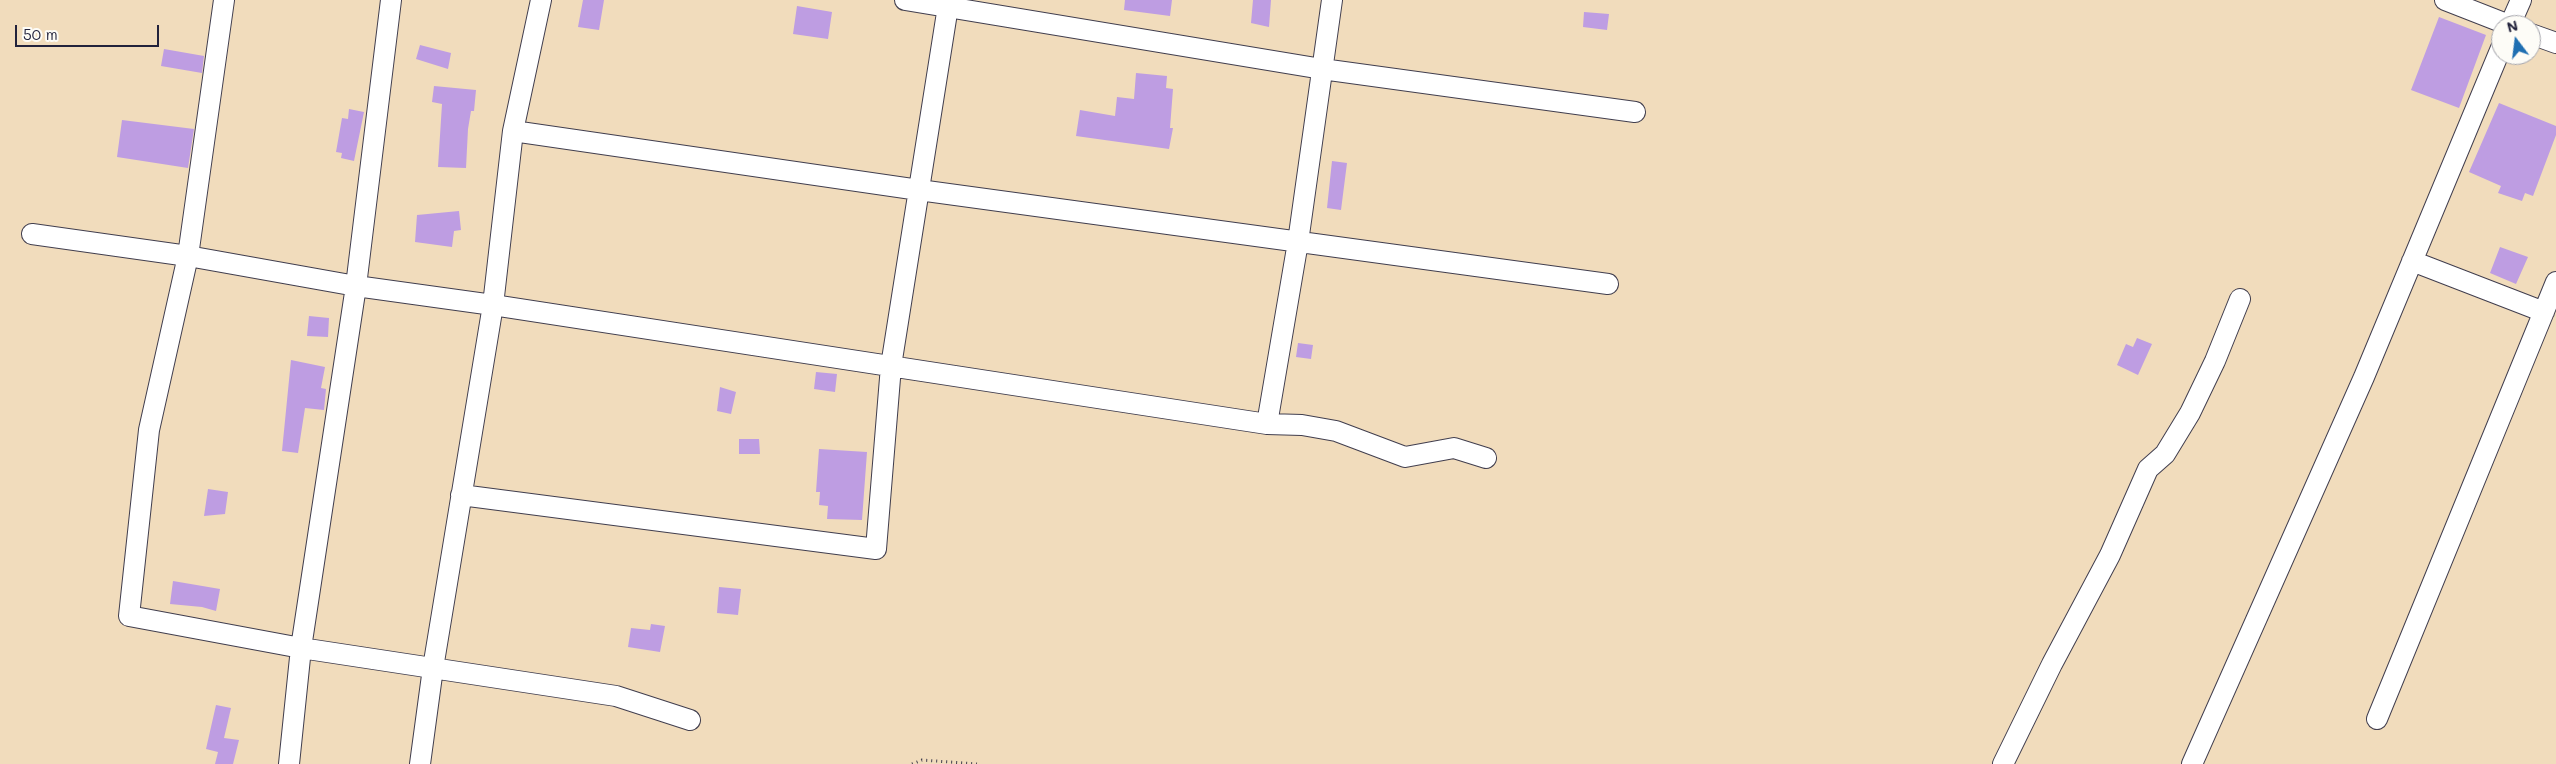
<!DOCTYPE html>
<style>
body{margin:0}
#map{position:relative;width:2556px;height:764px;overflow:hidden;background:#f1dcbc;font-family:Mali,sans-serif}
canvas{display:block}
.north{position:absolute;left:2491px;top:15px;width:50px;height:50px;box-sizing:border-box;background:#fdfcf7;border:1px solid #a5a5ac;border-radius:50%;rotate:345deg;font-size:14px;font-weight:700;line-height:20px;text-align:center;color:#22223b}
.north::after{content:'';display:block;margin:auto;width:18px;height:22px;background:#1f6fb2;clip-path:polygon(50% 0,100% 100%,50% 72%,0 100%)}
.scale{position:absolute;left:15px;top:25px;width:144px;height:22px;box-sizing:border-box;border:2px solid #22223b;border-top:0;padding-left:6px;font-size:15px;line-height:18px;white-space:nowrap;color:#22223b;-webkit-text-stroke:4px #fdfcf7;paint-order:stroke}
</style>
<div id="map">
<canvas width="2556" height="764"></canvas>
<div class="north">N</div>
<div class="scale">50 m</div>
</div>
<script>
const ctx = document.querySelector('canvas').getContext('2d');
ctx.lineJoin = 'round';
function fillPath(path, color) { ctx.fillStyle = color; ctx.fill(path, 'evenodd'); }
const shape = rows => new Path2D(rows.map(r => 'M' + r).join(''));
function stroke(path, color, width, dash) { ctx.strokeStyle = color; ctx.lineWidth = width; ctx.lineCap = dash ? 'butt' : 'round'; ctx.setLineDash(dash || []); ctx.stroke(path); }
fillPath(shape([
 [583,0,604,0,599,30,578,27],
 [1125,0,1172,0,1170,16,1124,10],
 [1253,0,1271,0,1269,27,1251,23],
 [797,6,832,12,828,39,793,34],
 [1584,12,1609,14,1607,30,1583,27],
 [2439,17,2486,35,2459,108,2411,90],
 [420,45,451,53,448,69,416,59],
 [164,49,204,56,202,73,161,66],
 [1136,73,1167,76,1166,88,1173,89,1170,128,1173,128,1169,149,1076,136,1080,110,1115,116,1117,97,1134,99],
 [434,86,476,90,474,111,471,111,468,129,466,168,438,167,442,104,432,102],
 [2499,103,2556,126,2556,135,2533,196,2525,193,2522,201,2498,193,2501,186,2469,172],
 [349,109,364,112,354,161,341,158,342,153,336,152,342,118,348,119],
 [122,120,194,129,188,168,117,157],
 [1332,161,1347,163,1341,210,1327,208],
 [459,211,461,230,454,231,452,247,415,242,417,215],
 [2500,247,2528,257,2516,284,2490,273],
 [309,316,329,318,328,337,307,336],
 [2137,338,2152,344,2138,375,2117,365,2126,344,2133,347],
 [1298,343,1313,345,1311,359,1296,357],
 [291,360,325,367,321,388,326,389,324,410,305,408,298,453,282,451],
 [816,372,837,374,835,392,814,389],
 [720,387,736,392,731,414,717,411],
 [739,439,759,439,760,454,739,454],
 [819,449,867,452,862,520,827,519,828,506,819,505,820,492,816,492],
 [208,489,228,492,225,514,204,516],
 [173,581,220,589,216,611,202,607,170,604],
 [719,587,741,589,738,615,717,613],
 [651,624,665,626,660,652,628,647,631,628,650,630],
 [216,705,231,708,224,738,239,740,233,764,215,764,218,752,206,749]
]), '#be9de2');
const minor = shape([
 [224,0,188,256,149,430,129,616,301,648,616,696,690,720],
 [905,0,1322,69,1635,112],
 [2445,0,2509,25],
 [2510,25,2521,0],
 [2531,34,2556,43],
 [513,131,919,190,1608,284],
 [32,234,188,256,356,286,493,305,1267,424,1302,425,1336,431,1405,457,1454,448,1486,458],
 [2412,261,2544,312],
 [1267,424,1298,242,1332,0],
 [461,495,876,549,891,366,949,0],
 [2377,719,2556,282],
 [289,764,301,648,356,286,391,0],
 [420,764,433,668,493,305,513,131,541,0],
 [2003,764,2052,664,2110,555,2148,469,2165,454,2190,413,2215,361,2240,299],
 [2192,764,2364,377,2501,48]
]);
stroke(minor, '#413e4e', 22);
stroke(shape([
 [912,764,922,760,977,764]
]), '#413e4e', 3, [1, 4]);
stroke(minor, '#fff', 20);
</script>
